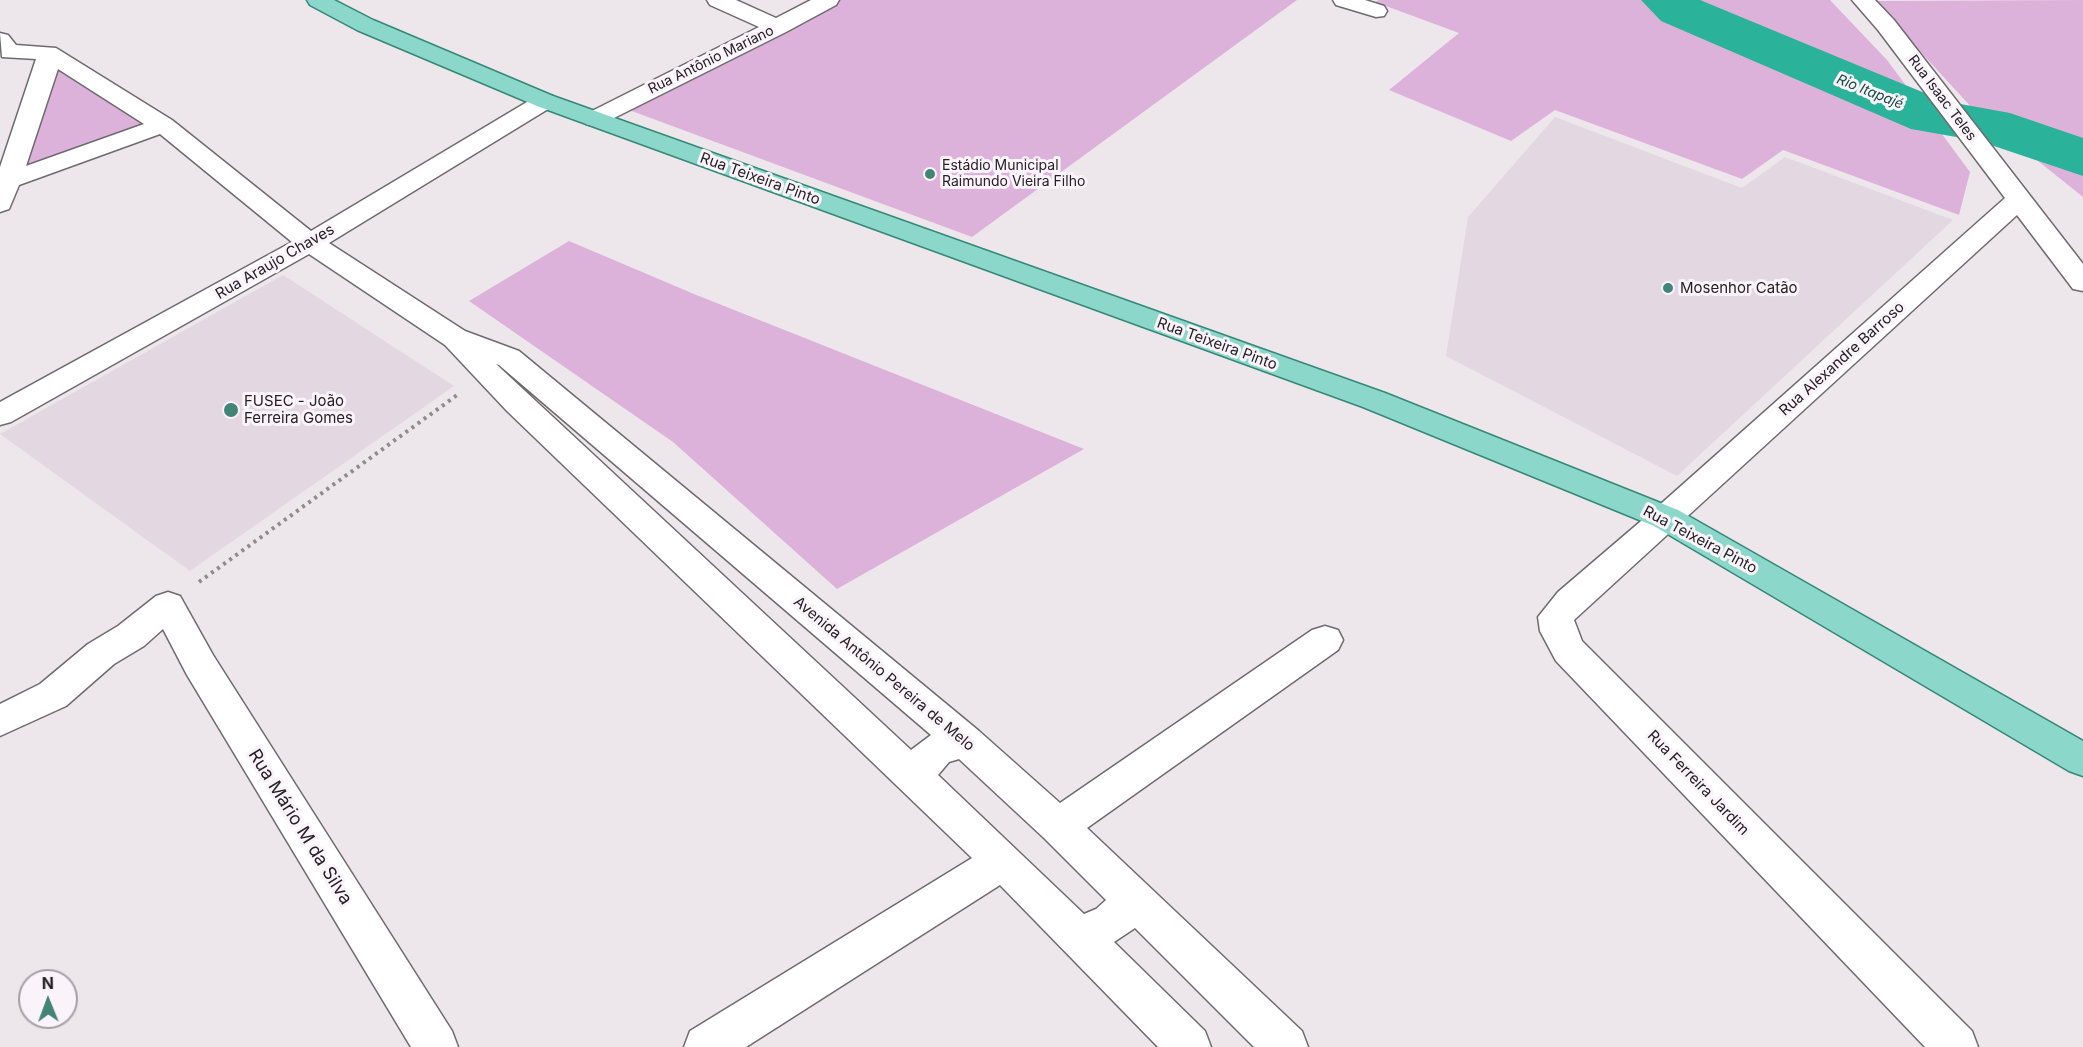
<!DOCTYPE html>
<meta charset="utf-8">
<style>
body{margin:0}
#map{position:relative;width:2083px;height:1047px;overflow:hidden;background:#ede7ec;font-family:Inter,sans-serif}
canvas{display:block}
.north{position:absolute;left:18px;top:969px;width:60px;height:60px;box-sizing:border-box;background:#faf4fa;border:2px solid #a4a0a4;border-radius:50%;rotate:359deg;font-size:16px;font-weight:700;line-height:24px;text-align:center;color:#242224}
.north::after{content:'';display:block;margin:auto;width:21px;height:27px;background:#428476;clip-path:polygon(50% 0,100% 100%,50% 72%,0 100%)}
</style>
<div id="map">
<canvas width="2083" height="1047"></canvas>
<div class="north">N</div>
</div>
<script>
const ctx = document.querySelector('canvas').getContext('2d');
ctx.lineJoin = 'round';
function fillPath(path, color) { ctx.fillStyle = color; ctx.fill(path, 'evenodd'); }
const shape = rows => new Path2D(rows.map(r => 'M' + r).join(''));
function stroke(path, color, width, dash) { ctx.strokeStyle = color; ctx.lineWidth = width; ctx.lineCap = dash ? 'butt' : 'round'; ctx.setLineDash(dash || []); ctx.stroke(path); }
function label(font, color, halo, rows, align = 'center') {
  ctx.font = font + ' Inter,sans-serif'; ctx.lineWidth = 6; ctx.setLineDash([]); ctx.textBaseline = 'middle'; ctx.strokeStyle = halo; ctx.fillStyle = color; for (const [text, x, y, turn = 0] of rows) {
    ctx.save(); ctx.translate(x, y); ctx.rotate((+turn || 0) * Math.PI / 180); ctx.textAlign = isNaN(turn) ? turn : align; if (halo) ctx.strokeText(text, 0, 0); ctx.fillText(text, 0, 0); ctx.restore();
  }
}
fillPath(shape([
 [1555,117,1742,188,1785,157,1953,220,1677,476,1446,356,1468,217],
 [283,275,454,386,190,571,0,434]
]), '#e3d7e1');
fillPath(shape([
 [838,0,1297,0,972,237,629,110],
 [1379,0,1830,0,1887,60,1970,172,1959,215,1783,150,1742,179,1555,110,1511,141,1389,90,1459,33,1375,2],
 [2083,0,2083,197,1972,108,1874,1],
 [57,61,151,125,18,172],
 [569,241,694,294,1084,449,837,589,673,442,469,301]
]), '#ddb2da');
fillPath(shape([
 [1641,0,1700,0,1944,101,2010,113,2083,138,2083,176,1979,141,1911,129,1661,21,1641,0]
]), '#2ab29a');
const minor = shape([
 [707,0,736,0,776,18,811,0,839,0,836,5,786,32,602,124,594,126,586,124,582,119,586,114,759,27,710,5,707,0],
 [1333,0,1365,0,1384,6,1387,11,1384,16,1376,17,1336,5,1333,0],
 [1852,0,1875,0,1894,20,2083,264,2083,291,2073,289,2017,215,1574,620,1582,641,1972,1031,1978,1047,1925,1047,1556,661,1540,631,1538,617,1558,592,1654,510,2005,198,1878,30,1852,0],
 [0,33,8,35,16,45,56,48,172,120,311,231,537,96,553,96,557,101,553,106,329,243,465,331,519,351,979,731,1060,803,1312,630,1325,626,1338,630,1343,640,1338,650,1087,828,1302,1031,1308,1047,1254,1047,1135,928,1114,942,1205,1031,1211,1047,1158,1047,1000,885,746,1047,684,1047,690,1031,972,858,507,411,445,345,309,254,11,422,0,425,0,402,292,242,160,134,19,185,9,209,0,212,0,167,36,59,2,57,0,33],
 [58,69,144,124,26,166,58,69],
 [496,364,499,365,931,735,911,750,496,364],
 [959,759,1044,838,1106,900,1096,909,1084,914,938,775,949,762,959,759],
 [168,592,180,596,213,655,452,1031,458,1047,411,1047,187,675,163,629,144,646,114,664,66,706,0,736,0,704,40,684,88,644,118,626,156,596,168,592]
]);
const primary = shape([
 [307,0,334,0,373,20,553,96,1385,393,1678,510,2083,741,2083,776,2069,771,1654,526,1363,407,537,106,357,30,310,5,307,0]
]);
stroke(minor, '#6f6a6f', 3);
stroke(primary, '#358778', 3);
stroke(shape([
 [199,582,460,393]
]), '#8e8a8d', 4, [3, 4.5]);
fillPath(minor, '#fff');
fillPath(primary, '#8bd8ca');
for (const [x, y, r, color] of [
 [930,174,6,"#428476"],
 [1668,288,6,"#428476"],
 [231,410,8,"#428476"]
]) { const dot = new Path2D(); dot.arc(x, y, r, 0, 2 * Math.PI); ctx.fillStyle = color; ctx.fill(dot); stroke(dot, '#faf4fa', 2); }
label('14px', '#242224', '#faf4fa', [
 ["Rua Antônio Mariano",711,60,-26],
 ["Rua Isaac Teles",1942,98,53]
]);
label('italic 14px', '#154b41', '#faf4fa', [
 ["Rio Itapajé",1870,92,22]
]);
label('14px', '#242224', '#faf4fa', [
 ["Estádio Municipal",942,166],
 ["Raimundo Vieira Filho",942,182]
], 'left');
label('15px', '#242224', '#faf4fa', [
 ["Rua Teixeira Pinto",760,179,20],
 ["Rua Araujo Chaves",275,262,-30],
 ["Rua Teixeira Pinto",1217,344,20],
 ["Rua Alexandre Barroso",1842,359,-42],
 ["Rua Teixeira Pinto",1700,540,28],
 ["Avenida Antônio Pereira de Melo",884,674,40],
 ["Rua Ferreira Jardim",1698,783,46]
]);
label('15px', '#242224', '#faf4fa', [
 ["Mosenhor Catão",1680,288],
 ["FUSEC - João",244,401],
 ["Ferreira Gomes",244,418]
], 'left');
label('18px', '#242224', '#faf4fa', [
 ["Rua Mário M da Silva",300,827,58]
]);
</script>
